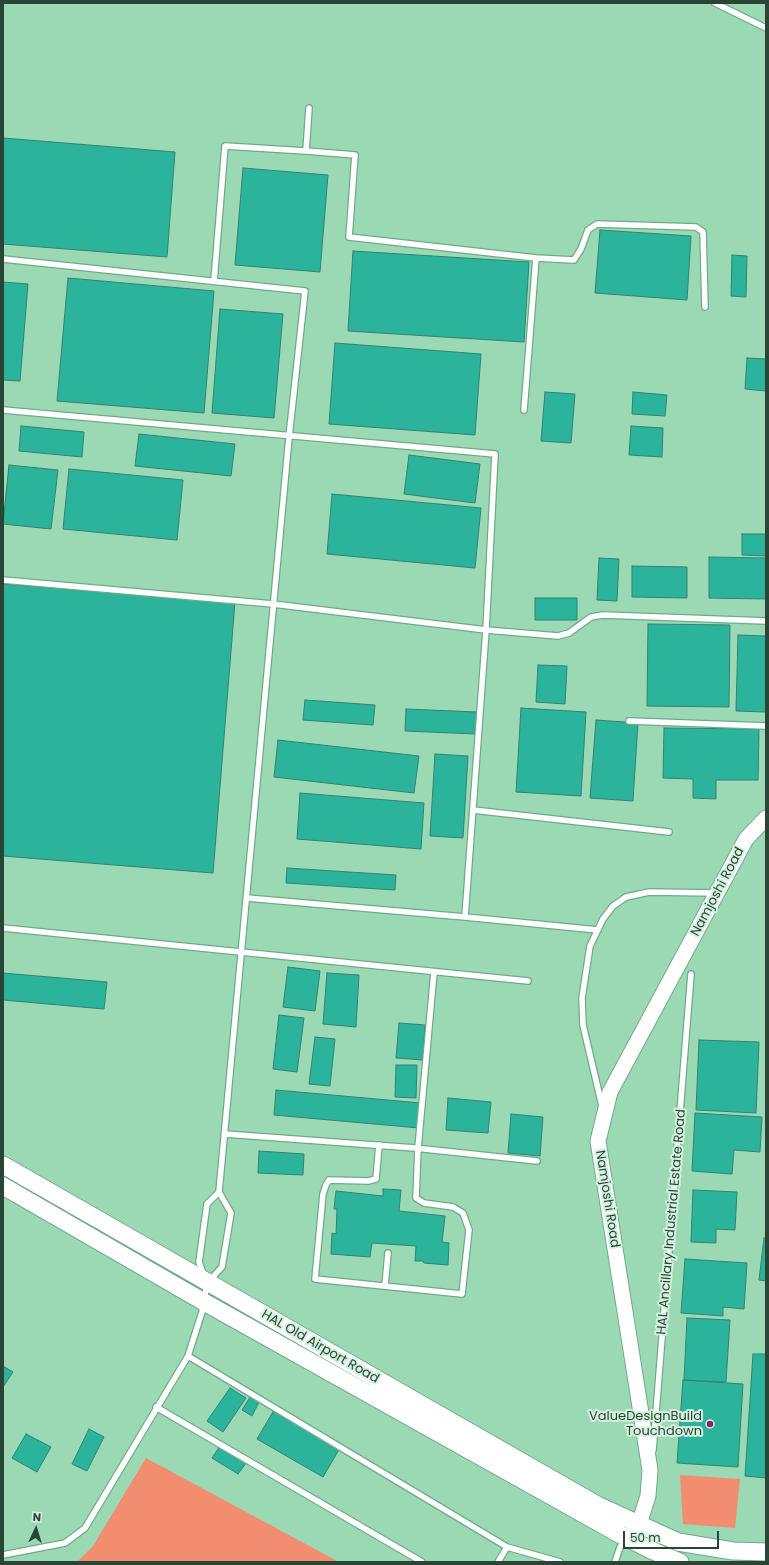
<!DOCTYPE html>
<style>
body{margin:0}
#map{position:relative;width:769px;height:1565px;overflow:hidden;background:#9ad9b3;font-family:Poppins,sans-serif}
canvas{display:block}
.frame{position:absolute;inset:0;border:4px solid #2a4435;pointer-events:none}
.north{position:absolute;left:16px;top:1509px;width:40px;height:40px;-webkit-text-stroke:3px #d3f1de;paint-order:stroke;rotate:4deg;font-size:11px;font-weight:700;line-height:16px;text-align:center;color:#2a4435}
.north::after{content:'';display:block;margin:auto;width:14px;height:18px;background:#2a4435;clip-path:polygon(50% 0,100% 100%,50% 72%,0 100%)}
.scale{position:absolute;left:623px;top:1531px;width:96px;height:18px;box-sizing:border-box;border:2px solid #2a4435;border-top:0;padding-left:5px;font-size:12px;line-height:14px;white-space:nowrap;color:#2a4435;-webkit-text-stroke:3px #d3f1de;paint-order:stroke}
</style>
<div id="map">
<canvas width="769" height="1565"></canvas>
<div class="frame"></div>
<div class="north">N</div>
<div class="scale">50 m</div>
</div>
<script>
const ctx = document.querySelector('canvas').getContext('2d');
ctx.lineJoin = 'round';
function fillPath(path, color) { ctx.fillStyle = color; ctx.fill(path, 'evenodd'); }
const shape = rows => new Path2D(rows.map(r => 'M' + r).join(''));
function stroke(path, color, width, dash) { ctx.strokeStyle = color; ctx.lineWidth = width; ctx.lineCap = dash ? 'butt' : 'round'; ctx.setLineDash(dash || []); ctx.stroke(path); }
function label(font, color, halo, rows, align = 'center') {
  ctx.font = font + ' Poppins,sans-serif'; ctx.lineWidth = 4; ctx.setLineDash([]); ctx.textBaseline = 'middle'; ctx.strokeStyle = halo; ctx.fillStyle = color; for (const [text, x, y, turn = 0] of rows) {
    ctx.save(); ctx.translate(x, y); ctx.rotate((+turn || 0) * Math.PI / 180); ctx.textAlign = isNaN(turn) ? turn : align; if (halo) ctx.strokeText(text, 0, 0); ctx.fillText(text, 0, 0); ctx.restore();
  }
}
fillPath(shape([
 [146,1458,339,1562,77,1562,93,1546],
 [680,1475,740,1479,735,1528,683,1524]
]), '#f28e6f');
const building = shape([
 [3,138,175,152,167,257,3,244,3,138],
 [243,168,328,175,320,272,235,265,243,168],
 [600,230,691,236,687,300,595,293,600,230],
 [353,251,529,262,524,342,348,331,353,251],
 [732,255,747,256,746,297,731,296,732,255],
 [68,278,214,291,204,413,57,401,68,278],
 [3,282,28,284,20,381,3,380,3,282],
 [220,309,283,314,274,418,212,413,220,309],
 [335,343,481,354,475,435,329,424,335,343],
 [747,358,766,359,766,391,745,389,747,358],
 [545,392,575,394,571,443,541,441,545,392],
 [633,392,667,395,665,416,632,414,633,392],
 [21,426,84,432,82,457,19,451,21,426],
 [631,426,663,428,662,457,629,455,631,426],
 [139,434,235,444,231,476,135,466,139,434],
 [409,455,480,464,475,503,404,494,409,455],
 [9,465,58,470,51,529,3,524,9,465],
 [69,469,183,480,177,540,63,529,69,469],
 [332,494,481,508,475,568,327,554,332,494],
 [742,534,766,534,766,556,742,555,742,534],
 [709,557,766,558,766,599,709,598,709,557],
 [599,558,619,559,617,601,597,600,599,558],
 [632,566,687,567,687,598,632,597,632,566],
 [3,584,235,602,213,873,3,856,3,584],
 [535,598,577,598,577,620,535,620,535,598],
 [648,624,730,625,729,707,647,706,648,624],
 [738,635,766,636,766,712,736,711,738,635],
 [538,665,567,666,565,704,536,702,538,665],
 [305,700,375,705,373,725,303,720,305,700],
 [521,708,586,712,581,796,516,792,521,708],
 [406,709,477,712,476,734,405,731,406,709],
 [596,720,638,723,633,801,590,798,596,720],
 [664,728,759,729,758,780,716,780,716,799,693,798,693,779,663,778,664,728],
 [278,740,419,756,414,793,274,777,278,740],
 [435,754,468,756,463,838,430,836,435,754],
 [300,793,424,803,421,849,297,839,300,793],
 [287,868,396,875,395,890,286,883,287,868],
 [288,967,320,971,315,1011,283,1007,288,967],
 [3,973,107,982,104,1009,3,1000,3,973],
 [327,973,359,975,356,1027,323,1024,327,973],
 [279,1015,304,1018,297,1072,273,1069,279,1015],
 [399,1023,425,1025,423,1060,396,1058,399,1023],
 [315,1037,335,1039,330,1086,309,1084,315,1037],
 [699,1040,759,1042,756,1113,696,1110,699,1040],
 [396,1065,417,1065,416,1098,395,1097,396,1065],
 [276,1090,421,1103,419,1128,274,1115,276,1090],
 [448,1098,491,1102,488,1133,446,1130,448,1098],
 [695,1113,762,1117,760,1152,734,1150,732,1174,692,1171,695,1113],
 [511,1114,543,1117,540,1156,508,1153,511,1114],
 [259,1151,304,1154,303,1175,258,1173,259,1151],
 [383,1189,401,1190,399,1211,445,1216,442,1242,449,1243,448,1265,424,1263,423,1261,415,1261,416,1246,372,1243,370,1257,331,1254,332,1233,336,1234,337,1209,334,1209,336,1191,383,1196,383,1189],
 [693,1190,737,1192,735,1230,716,1229,716,1243,691,1242,693,1190],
 [764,1238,766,1239,766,1281,759,1280,764,1238],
 [685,1259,747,1263,744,1309,723,1307,723,1316,681,1313,685,1259],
 [687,1318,730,1320,726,1382,684,1380,687,1318],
 [753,1354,766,1354,766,1478,745,1476,753,1354],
 [3,1366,13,1372,3,1387,3,1366],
 [683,1380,743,1384,738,1467,677,1463,683,1380],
 [230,1388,246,1398,223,1432,207,1421,230,1388],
 [250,1397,259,1402,252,1416,242,1410,250,1397],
 [274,1410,340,1448,323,1477,257,1439,274,1410],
 [89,1429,104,1437,87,1471,72,1464,89,1429],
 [26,1434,51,1447,37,1472,12,1458,26,1434],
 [220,1446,246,1463,238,1474,212,1458,220,1446]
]);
fillPath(building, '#2bb39c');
stroke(building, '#328373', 1);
const service = shape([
 [715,3,766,28],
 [306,151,355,155,349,237,536,258,574,260,581,249,588,230,597,224,696,227,703,232,705,307],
 [3,259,305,291,289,437,219,1192,231,1213,222,1267,209,1281],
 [214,281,225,146,306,151,309,108],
 [3,410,495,454,486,630,465,917,247,898],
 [524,410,536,258],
 [3,580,273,604,486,630,558,636,569,633,591,617,603,615,766,621],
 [629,721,766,726],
 [473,810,669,832],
 [465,917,598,930],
 [3,928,528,981],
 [602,1106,583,1025,582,998,590,946,603,919,613,906,626,897,649,892,716,893],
 [225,1134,415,1148,537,1161],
 [379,1145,376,1179,368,1181,329,1180,326,1185,323,1194,315,1279,462,1294,469,1230,463,1213,453,1207,424,1203,416,1198,418,1148,434,972],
 [204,1276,199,1262,207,1204,219,1192],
 [385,1286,388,1253],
 [188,1356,507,1547],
 [156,1407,422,1562],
 [653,1450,691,974],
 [3,1555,65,1543,85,1528,188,1356,202,1312,207,1284],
 [498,1562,507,1547,560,1562],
 [615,1562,620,1547,626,1540]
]);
const secondary = shape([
 [628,1538,639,1524,648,1496,650,1470,598,1141,610,1092,746,839,766,818]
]);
const primary = shape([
 [3,1165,597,1505,678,1542,733,1551,766,1552],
 [3,1186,204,1302,621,1535,653,1551,680,1562]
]);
stroke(service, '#6eac88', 8);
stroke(secondary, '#6eac88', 17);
stroke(primary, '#6eac88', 19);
stroke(service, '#fff', 5.5);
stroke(secondary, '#fff', 15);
stroke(primary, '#fff', 17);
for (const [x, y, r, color] of [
 [710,1424,4,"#931d7b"]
]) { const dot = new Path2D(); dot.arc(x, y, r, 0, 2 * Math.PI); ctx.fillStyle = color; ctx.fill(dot); stroke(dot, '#d3f1de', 1.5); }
label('13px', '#2a4435', '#d3f1de', [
 ["Namjoshi Road",718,892,-62],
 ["Namjoshi Road",607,1199,81],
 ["HAL Ancillary Industrial Estate Road",672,1222,-85],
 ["HAL Old Airport Road",320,1347,30]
]);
label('13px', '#2a4435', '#d3f1de', [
 ["ValueDesignBuild",702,1417],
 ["Touchdown",702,1432]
], 'right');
</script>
